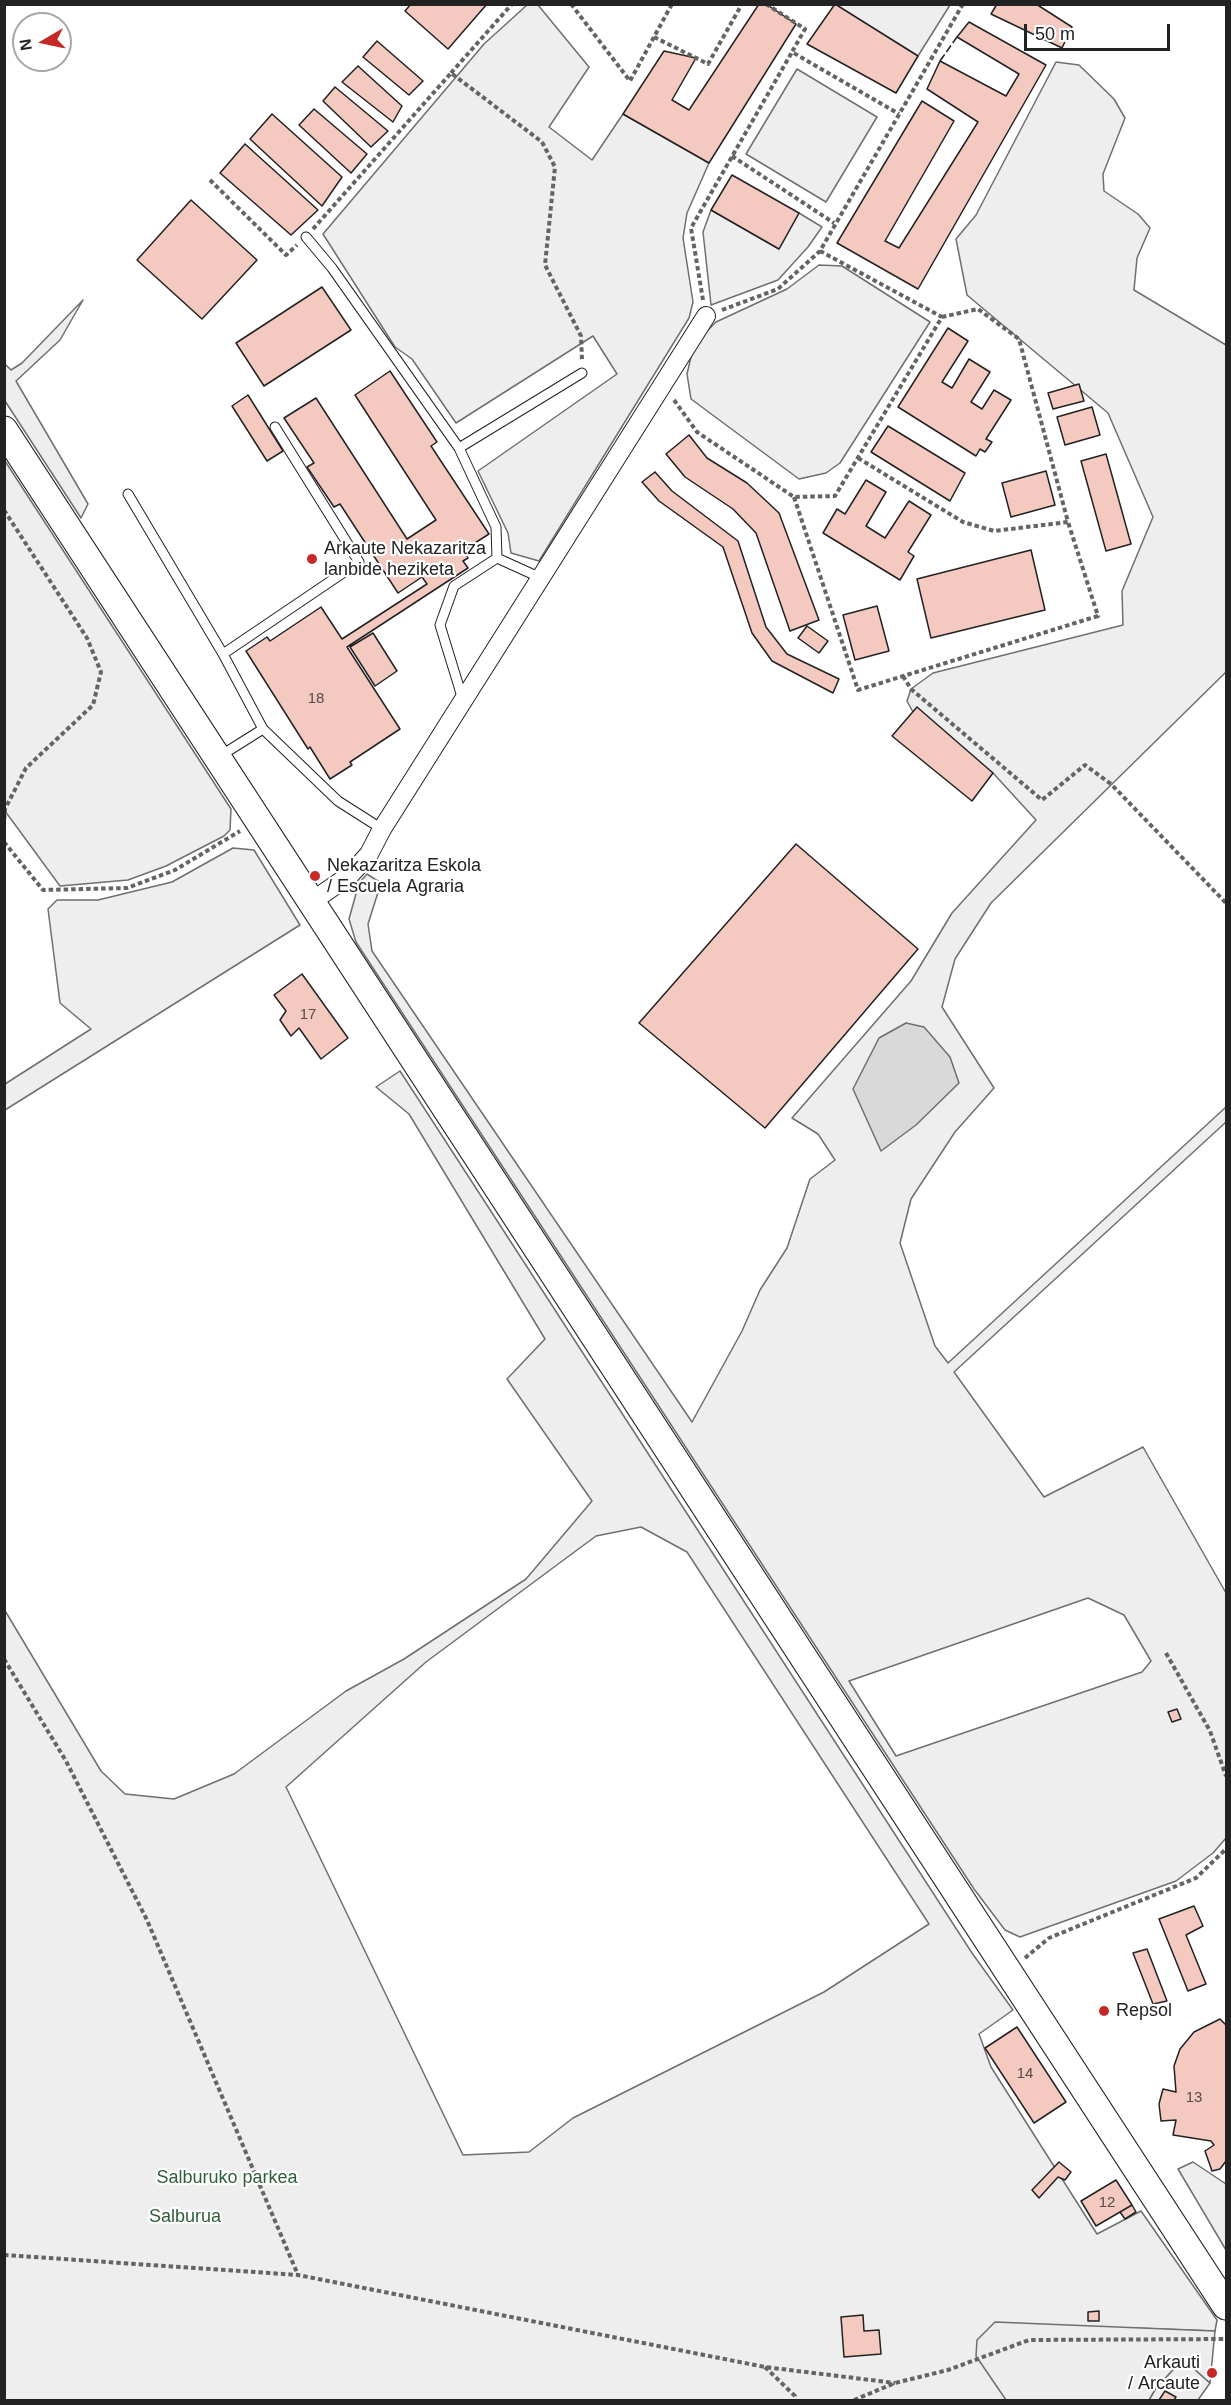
<!DOCTYPE html>
<style>
body{margin:0}
#map{position:relative;width:1231px;height:2405px;overflow:hidden;background:#fff;font-family:Arial,sans-serif}
canvas{display:block}
.frame{position:absolute;inset:0;border:6px solid #222;pointer-events:none}
.north{position:absolute;left:12px;top:12px;width:60px;height:60px;box-sizing:border-box;background:#fff;border:2px solid #a7a7a7;border-radius:50%;rotate:261deg;font-size:16px;font-weight:700;line-height:24px;text-align:center;color:#222}
.north::after{content:'';display:block;margin:auto;width:21px;height:27px;background:#c62828;clip-path:polygon(50% 0,100% 100%,50% 72%,0 100%)}
.scale{position:absolute;left:1024px;top:24px;width:146px;height:27px;box-sizing:border-box;border:3px solid #222;border-top:0;padding-left:8px;font-size:18px;line-height:21px;white-space:nowrap;color:#222;-webkit-text-stroke:4px #fff;paint-order:stroke}
</style>
<div id="map">
<canvas width="1231" height="2405"></canvas>
<div class="frame"></div>
<div class="north">N</div>
<div class="scale">50 m</div>
</div>
<script>
const ctx = document.querySelector('canvas').getContext('2d');
ctx.lineJoin = 'round';
function fillPath(path, color) { ctx.fillStyle = color; ctx.fill(path, 'evenodd'); }
const shape = rows => new Path2D(rows.map(r => 'M' + r).join(''));
function stroke(path, color, width, dash) { ctx.strokeStyle = color; ctx.lineWidth = width; ctx.lineCap = dash ? 'butt' : 'round'; ctx.setLineDash(dash || []); ctx.stroke(path); }
function label(font, color, halo, rows, align = 'center') {
  ctx.font = font + ' Arial,sans-serif'; ctx.lineWidth = 4.5; ctx.setLineDash([]); ctx.textBaseline = 'middle'; ctx.strokeStyle = halo; ctx.fillStyle = color; for (const [text, x, y, turn = 0] of rows) {
    ctx.save(); ctx.translate(x, y); ctx.rotate((+turn || 0) * Math.PI / 180); ctx.textAlign = isNaN(turn) ? turn : align; if (halo) ctx.strokeText(text, 0, 0); ctx.fillText(text, 0, 0); ctx.restore();
  }
}
const green = shape([
 [527,5,538,5,589,67,549,127,592,160,623,114,709,163,687,213,683,238,693,302,689,318,539,561,511,553,508,533,478,471,617,374,593,336,456,423,412,359,395,347,323,234,484,44,527,5],
 [835,5,950,5,918,56,835,5],
 [1056,62,1079,65,1114,99,1125,118,1103,174,1104,191,1138,214,1150,228,1137,258,1134,290,1226,345,1226,672,991,903,955,959,942,1007,994,1088,955,1132,911,1199,900,1243,935,1346,948,1363,1226,1107,1226,1122,954,1372,1044,1497,1143,1447,1226,1593,1226,1838,1213,1853,1176,1881,1020,1937,1005,1930,974,1889,356,942,349,919,359,883,367,874,381,883,368,924,372,951,692,1422,742,1331,760,1290,787,1248,810,1179,835,1160,818,1134,792,1118,911,981,952,913,1036,820,993,773,913,712,907,701,911,689,933,673,1123,625,1122,591,1153,517,1108,413,967,295,956,239,976,215,1056,62],
 [1088,1598,1124,1615,1151,1661,1142,1672,896,1756,849,1681,1088,1598],
 [797,69,877,117,826,202,746,154,797,69],
 [711,210,779,249,799,213,822,227,808,247,778,280,711,305,703,232,711,210],
 [819,265,842,266,930,322,840,463,826,473,799,479,691,399,687,374,694,344,716,322,787,289,819,265],
 [83,300,60,340,16,381,88,504,81,518,5,401,4,363,11,370,22,363,83,300],
 [5,461,231,809,230,830,224,836,166,866,128,880,60,886,5,811,5,461],
 [233,848,254,850,300,925,5,1110,5,1084,91,1029,60,1003,48,909,57,900,98,900,172,882,233,848],
 [400,1071,972,1953,1013,2010,979,2034,991,2067,1097,2234,1141,2211,1217,2320,1215,2331,1134,2328,1112,2400,5,2400,4,1609,101,1771,125,1794,174,1799,234,1774,346,1691,404,1659,526,1579,592,1501,507,1379,545,1339,409,1114,376,1087,400,1071],
 [641,1527,687,1552,929,1924,824,1992,573,2118,529,2152,463,2155,286,1787,426,1662,596,1536,641,1527],
 [1193,2162,1226,2184,1226,2250,1178,2169,1193,2162],
 [1183,2359,1210,2383,1198,2400,1149,2400,1156,2388,1183,2359]
]);
fillPath(green, '#eee');
stroke(green, '#6f6f6f', 1.5);
const parking = shape([
 [995,2322,1215,2331,1210,2383,1183,2359,1156,2388,1149,2400,1006,2400,976,2356,977,2340,995,2322]
]);
fillPath(parking, '#ededed');
stroke(parking, '#6f6f6f', 1.5);
const water = shape([
 [906,1023,924,1027,950,1057,959,1083,916,1125,881,1151,853,1089,879,1038,906,1023]
]);
fillPath(water, '#d9d9d9');
stroke(water, '#6f6f6f', 1.5);
const building = shape([
 [411,4,487,4,448,49,405,11,411,4],
 [759,4,766,4,796,24,709,163,623,114,664,51,696,58,672,100,689,110,759,4],
 [835,4,918,56,896,93,807,44,835,4],
 [997,4,1036,4,1072,27,1062,48,991,14,997,4],
 [969,22,1046,65,918,289,837,243,922,101,954,121,885,241,899,248,978,122,927,89,940,61,1006,96,1019,74,957,37,969,22],
 [377,41,423,81,409,95,363,57,377,41],
 [358,66,402,106,393,122,342,82,358,66],
 [335,87,388,131,371,147,323,101,335,87],
 [314,109,367,154,351,173,299,125,314,109],
 [272,114,342,177,322,206,250,139,272,114],
 [245,144,318,210,291,235,220,173,245,144],
 [732,175,799,213,779,249,711,210,732,175],
 [191,200,257,260,202,319,137,260,191,200],
 [322,287,351,330,264,386,236,343,322,287],
 [948,328,968,341,942,382,952,388,969,359,990,372,971,402,982,409,994,390,1011,400,986,439,992,442,985,452,980,449,976,456,898,407,948,328],
 [390,371,437,442,431,446,489,534,464,550,468,558,463,561,468,568,347,647,400,729,350,762,352,765,330,779,310,747,308,749,246,651,267,637,270,641,321,607,342,639,427,584,422,577,398,593,340,504,334,507,307,467,314,463,284,418,316,398,407,539,436,520,355,395,390,371],
 [1079,384,1084,401,1053,409,1048,393,1079,384],
 [248,395,283,451,267,461,232,406,248,395],
 [1092,407,1100,435,1065,445,1057,417,1092,407],
 [888,426,965,473,950,501,871,452,888,426],
 [689,435,707,458,747,483,779,513,819,620,790,631,756,533,733,509,685,477,666,454,689,435],
 [1106,454,1131,544,1106,551,1081,461,1106,454],
 [1046,471,1055,505,1011,517,1002,483,1046,471],
 [655,472,672,491,738,541,766,627,787,654,839,679,833,693,772,661,752,633,723,547,659,501,642,482,655,472],
 [866,480,886,492,866,526,885,538,909,501,931,515,908,552,914,556,900,580,823,533,837,509,845,514,866,480],
 [1031,550,1045,610,931,638,917,579,1031,550],
 [877,606,889,651,855,660,843,615,877,606],
 [807,626,828,641,819,653,798,638,807,626],
 [373,633,397,671,375,686,350,647,373,633],
 [917,707,993,773,972,801,892,736,917,707],
 [796,844,918,949,765,1128,639,1023,796,844],
 [302,974,348,1038,321,1059,299,1028,291,1036,280,1020,286,1011,274,995,302,974],
 [1177,1709,1181,1719,1172,1722,1168,1712,1177,1709],
 [1194,1906,1203,1926,1186,1935,1206,1984,1188,1991,1159,1919,1194,1906],
 [1147,1949,1167,2001,1153,2004,1133,1953,1147,1949],
 [1220,2019,1226,2025,1226,2161,1220,2169,1212,2171,1205,2151,1214,2145,1211,2141,1173,2135,1176,2120,1161,2121,1159,2104,1163,2089,1176,2092,1174,2066,1180,2049,1194,2032,1220,2019],
 [1017,2027,1066,2102,1034,2123,985,2048,1017,2027],
 [1059,2162,1071,2172,1065,2180,1058,2177,1039,2198,1032,2190,1059,2162],
 [1116,2180,1132,2205,1096,2226,1081,2201,1116,2180],
 [1132,2205,1136,2212,1125,2219,1120,2212,1132,2205],
 [1099,2311,1099,2321,1088,2321,1088,2312,1099,2311],
 [863,2315,864,2331,879,2330,881,2354,844,2357,841,2317,863,2315],
 [1165,2391,1176,2397,1174,2400,1159,2400,1165,2391]
]);
fillPath(building, '#f3c9c0');
stroke(building, '#222', 1.5);
const service = shape([
 [306,237,332,268,459,448],
 [128,494,223,654],
 [497,558,496,527,459,448,582,373],
 [463,700,440,625,454,586,497,558,541,578],
 [263,729,338,801,382,829],
 [220,756,263,729,223,654,359,562,275,427]
]);
const minor = shape([
 [311,902,350,875,369,854,382,829,706,316]
]);
const primary = shape([
 [4,430,1226,2306]
]);
stroke(service, '#222', 11);
stroke(minor, '#222', 20);
stroke(primary, '#222', 29);
stroke(shape([
 [571,4,630,81,672,4],
 [766,4,805,29,792,52,899,114],
 [654,37,708,64,742,4],
 [451,73,512,4],
 [732,156,834,223],
 [210,180,286,255,297,245],
 [313,229,451,73,542,142,555,167,545,265,581,336,582,360],
 [703,300,691,228,792,52],
 [722,310,778,289,820,251,963,4],
 [674,400,697,432,794,497,835,496,942,317,820,251],
 [858,458,963,522,994,531,1068,522,1019,339,978,309,942,317],
 [794,497,858,690,1098,616,1068,522],
 [4,510,87,638,101,672,93,705,26,768,5,809,4,824],
 [903,676,911,689,1042,800,1085,765,1111,784,1226,903],
 [4,842,43,890,127,888,175,870,240,831],
 [1166,1653,1210,1731,1226,1776],
 [4,1659,66,1761,147,1920,298,2275],
 [1025,1958,1049,1938,1196,1878,1226,1849],
 [4,2255,298,2275,765,2367,895,2383],
 [765,2367,795,2396,795,2400],
 [854,2400,895,2383,948,2370,1029,2340,1226,2339]
]), '#646464', 4, [4.5, 3]);
stroke(service, '#fff', 9);
stroke(minor, '#fff', 18);
stroke(primary, '#fff', 27);
stroke(shape([
 [940,61,957,37]
]), '#222', 1.5, [8, 3]);
for (const [x, y, r, color] of [
 [312,559,6,"#c62828"],
 [315,876,6,"#c62828"],
 [1104,2011,6,"#c62828"],
 [1212,2373,6,"#c62828"]
]) { const dot = new Path2D(); dot.arc(x, y, r, 0, 2 * Math.PI); ctx.fillStyle = color; ctx.fill(dot); stroke(dot, '#fff', 2); }
label('15px', '#564c4a', null, [
 ["18",316,699],
 ["17",308,1015],
 ["14",1025,2074],
 ["13",1194,2098],
 ["12",1107,2203]
]);
label('18px', '#222', '#fff', [
 ["Arkaute Nekazaritza",324,549],
 ["lanbide heziketa",324,570],
 ["Nekazaritza Eskola",327,866],
 ["/ Escuela Agraria",327,887],
 ["Repsol",1116,2011],
 ["Arkauti",1200,2363,"right"],
 ["/ Arcaute",1200,2384,"right"]
], 'left');
label('18px', '#2f5e38', '#fff', [
 ["Salburuko parkea",227,2178],
 ["Salburua",185,2217]
]);
</script>
